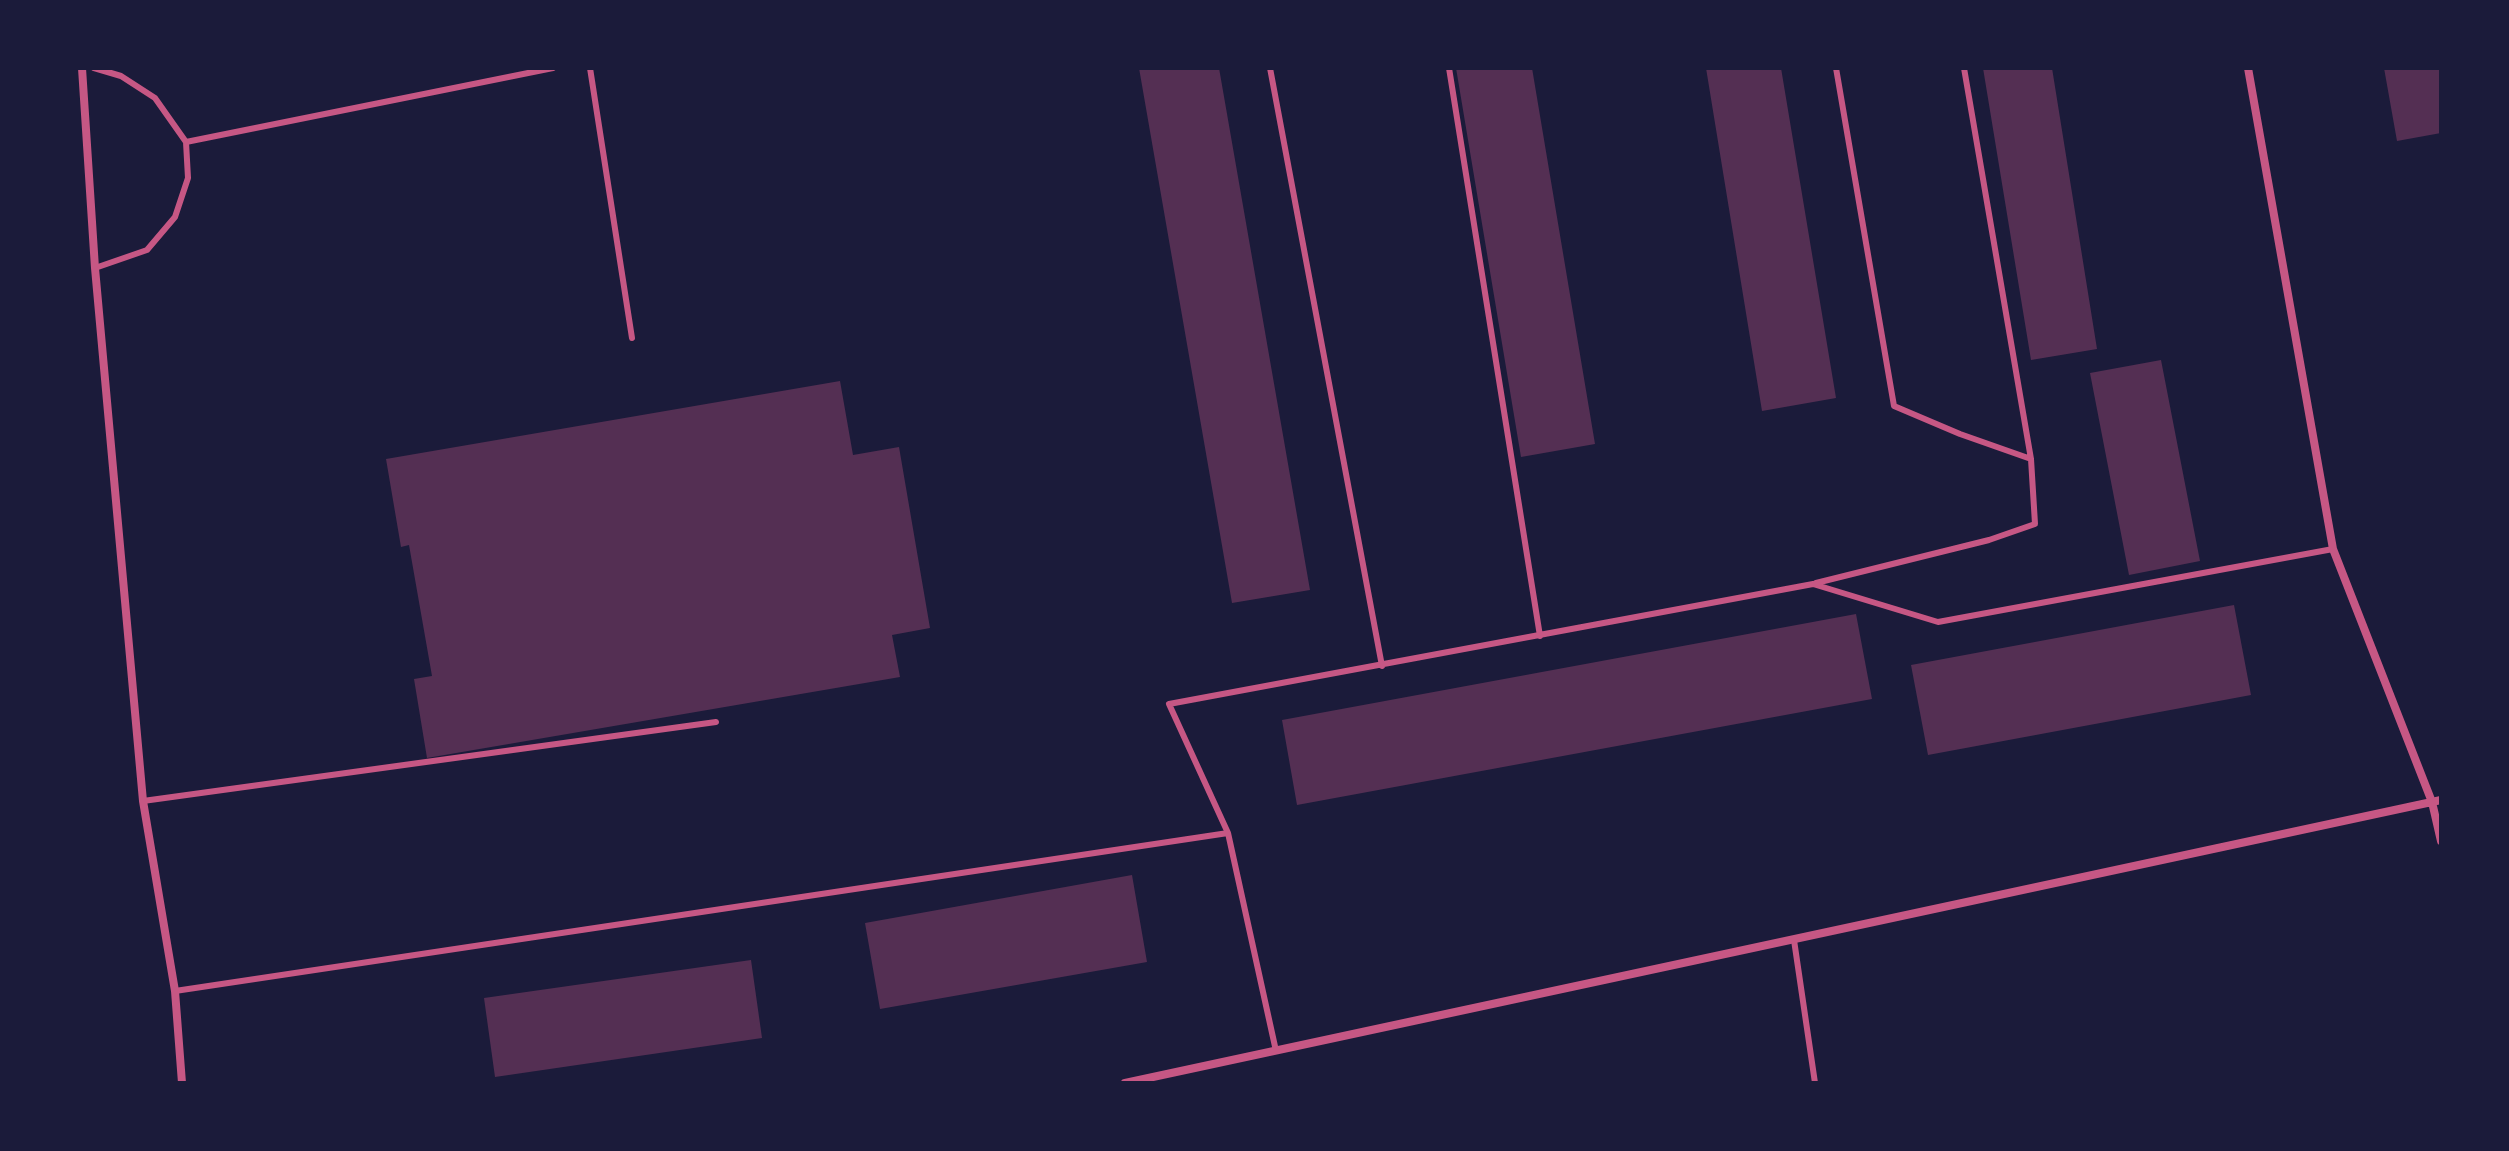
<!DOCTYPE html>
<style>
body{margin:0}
#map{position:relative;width:2509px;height:1151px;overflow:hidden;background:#1b1b3a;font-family:"Noto Sans",sans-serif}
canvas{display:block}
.frame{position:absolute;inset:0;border:70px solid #1b1b3a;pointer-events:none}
</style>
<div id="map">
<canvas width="2509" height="1151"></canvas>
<div class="frame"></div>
</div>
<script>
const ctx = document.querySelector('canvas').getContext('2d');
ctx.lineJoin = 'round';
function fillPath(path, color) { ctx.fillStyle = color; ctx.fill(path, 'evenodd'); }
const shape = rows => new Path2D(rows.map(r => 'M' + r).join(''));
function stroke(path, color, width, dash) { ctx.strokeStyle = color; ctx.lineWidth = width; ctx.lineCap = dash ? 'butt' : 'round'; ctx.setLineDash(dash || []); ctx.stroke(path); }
fillPath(shape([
 [1139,68,1219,68,1310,590,1232,603],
 [1456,68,1532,68,1595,444,1521,457],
 [1706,68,1781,68,1836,398,1762,411],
 [1983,68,2052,68,2097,349,2031,360],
 [2384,68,2441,68,2441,133,2397,141],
 [2161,360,2200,561,2129,575,2090,373],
 [840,381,853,455,899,447,930,628,892,635,900,677,427,758,414,679,432,676,409,545,401,547,386,459],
 [2234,605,2251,695,1928,755,1911,665],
 [1856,614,1872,699,1297,805,1282,720],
 [1132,875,1147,962,880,1009,865,923],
 [751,960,762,1038,495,1077,484,998]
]), '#542f53');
stroke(shape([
 [94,68,121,76,155,98,186,142,188,178,175,217,147,250,95,268],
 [590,68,632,338],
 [1270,68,1382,666],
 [1449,68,1540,636],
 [1836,68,1894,406,1960,434,2031,459],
 [186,142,553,68],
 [1816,583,1989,540,2035,524,2031,459,1964,68],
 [143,801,716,722],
 [1228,833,1169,704,1813,584,1938,622,2333,549],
 [1794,940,1815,1083],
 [175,991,1228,833,1276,1051]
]), '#c65784', 6);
stroke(shape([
 [82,68,95,268,143,801,175,991,182,1083],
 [2248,68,2333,549,2432,802,2441,841],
 [1125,1083,2441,800]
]), '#c65784', 8);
</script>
